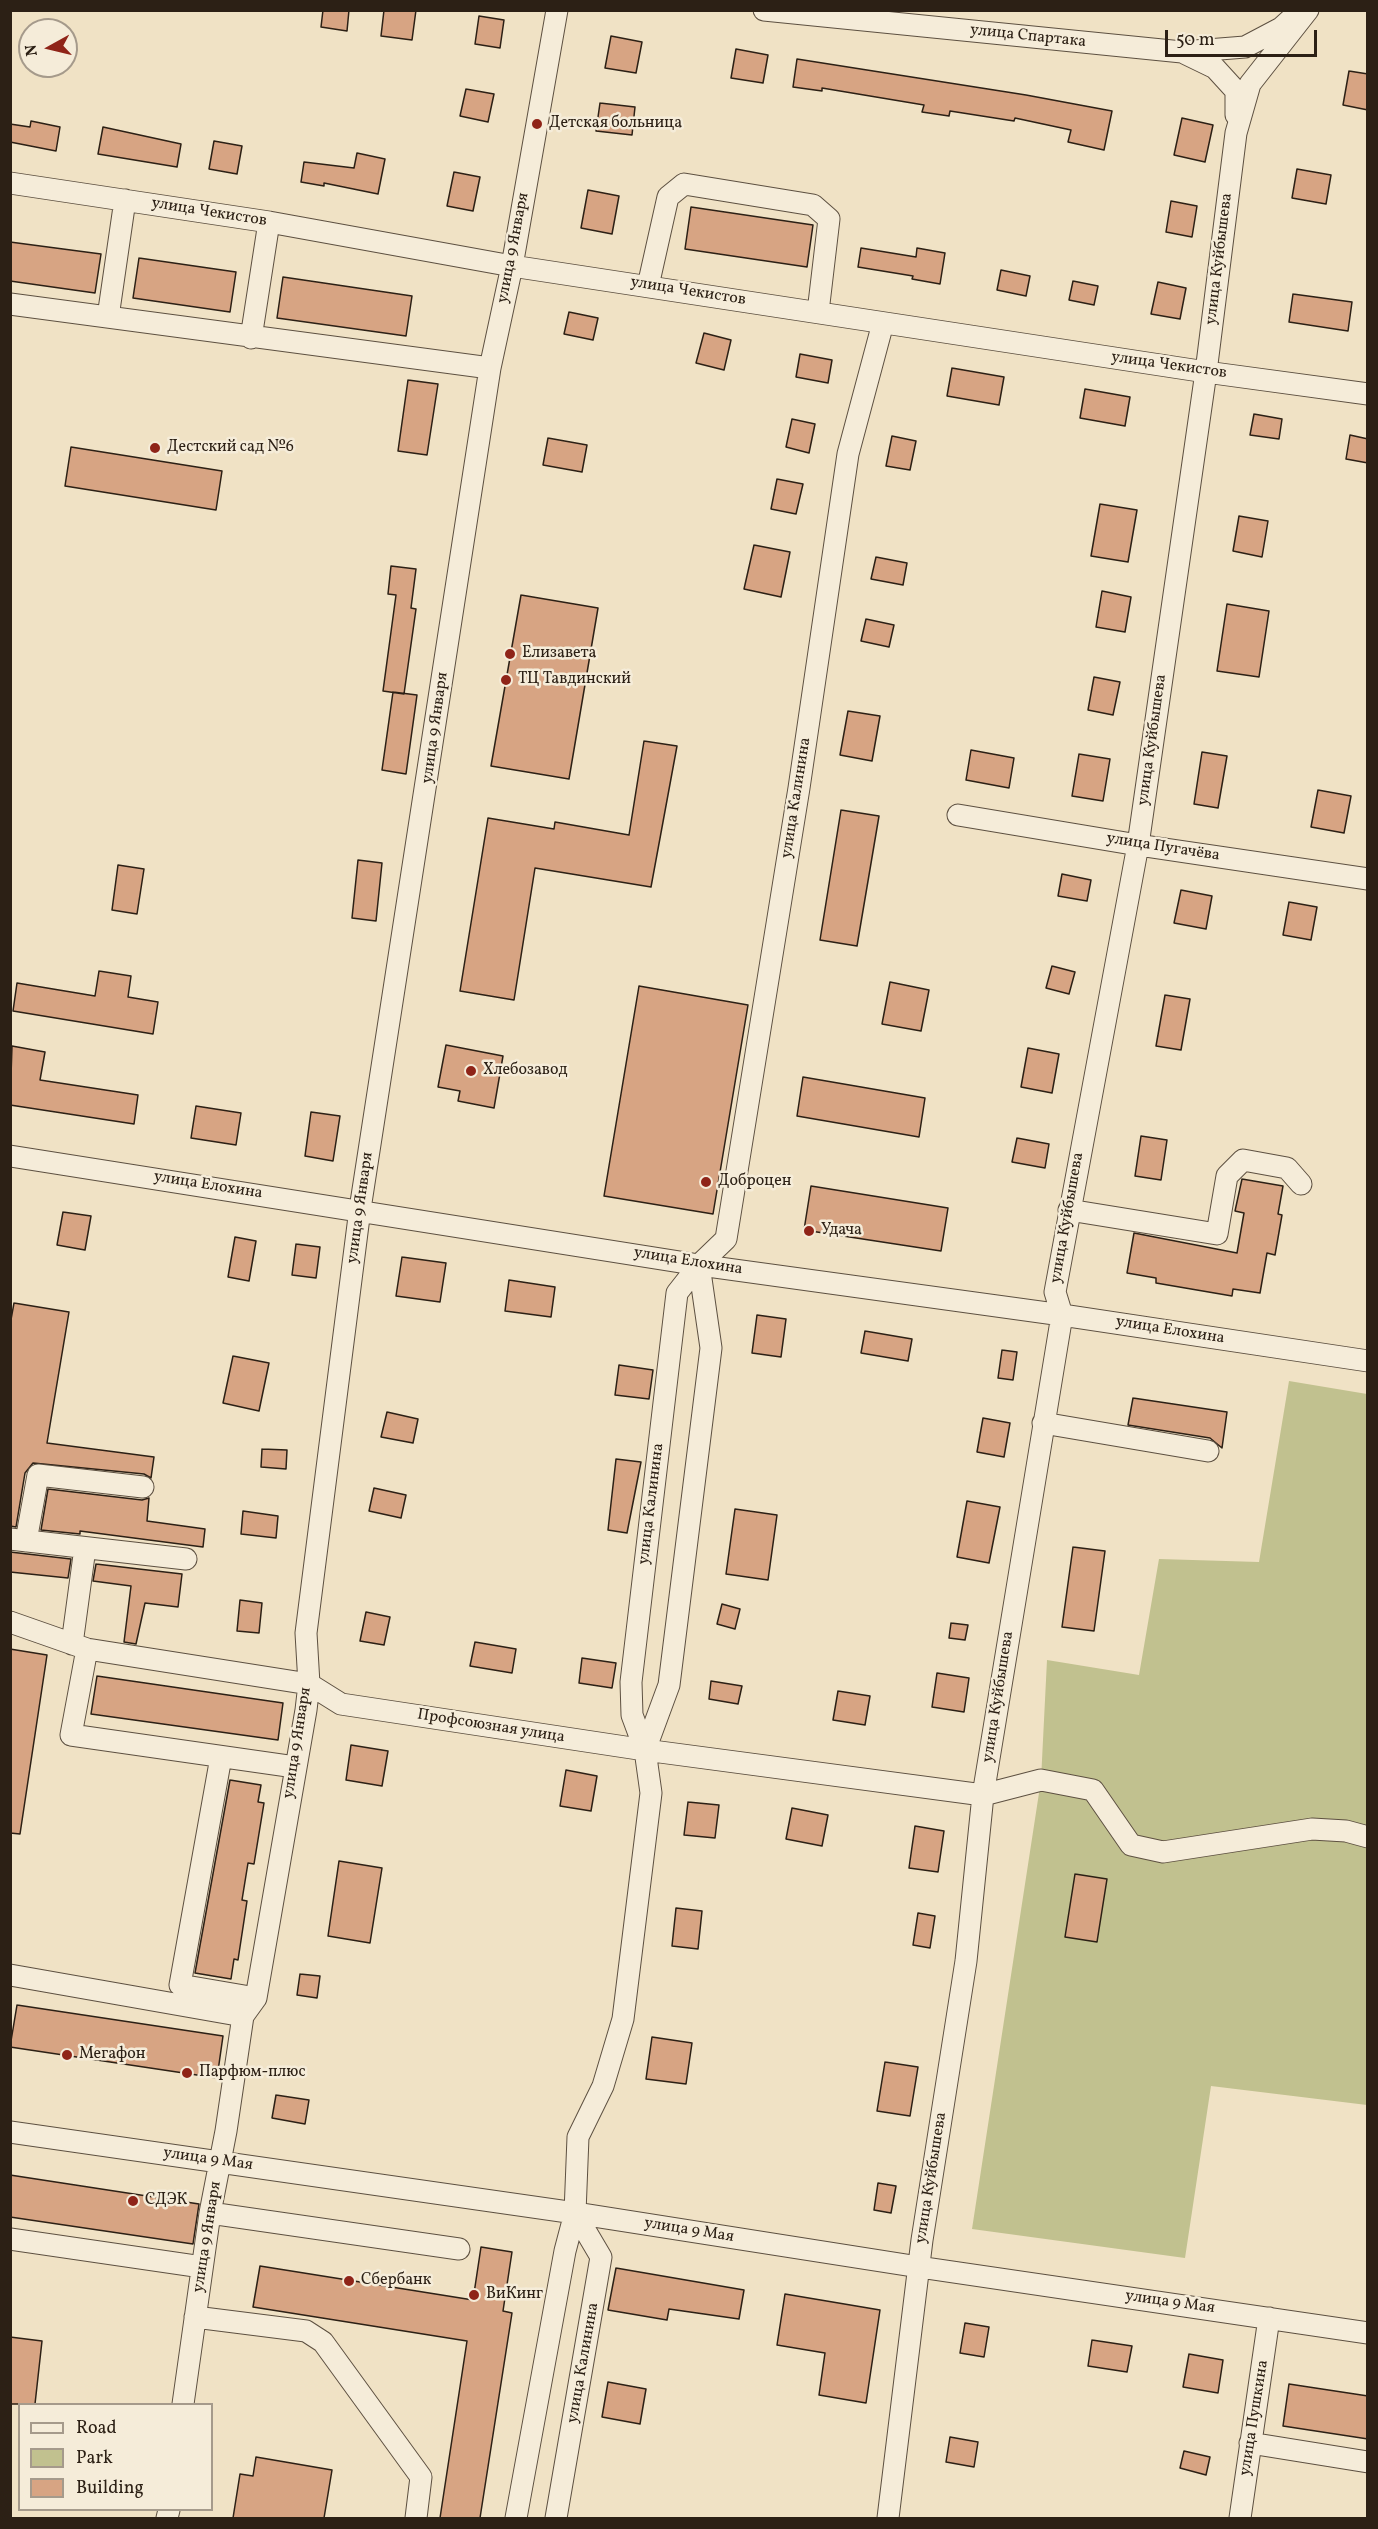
<!DOCTYPE html>
<meta charset="utf-8">
<style>
body{margin:0}
#map{position:relative;width:1378px;height:2529px;overflow:hidden;background:#f0e2c5;font-family:Vollkorn,serif}
canvas{display:block}
.frame{position:absolute;inset:0;border:12px solid #2c2015;pointer-events:none}
.legend{position:absolute;left:18px;top:2403px;width:195px;height:108px;box-sizing:border-box;background:#f5ecd9;border:2px solid #a59a8b;margin:0;padding:8px 10px;list-style:none;font-size:18px;color:#2c2015}
.legend li{display:flex;align-items:center;gap:12px;height:30px}
.legend b{width:30px;border:2px solid #a59a8b}
.north{position:absolute;left:18px;top:18px;width:60px;height:60px;box-sizing:border-box;background:#f5ecd9;border:2px solid #a59a8b;border-radius:50%;rotate:262deg;font-size:16px;font-weight:700;line-height:24px;text-align:center;color:#2c2015}
.north::after{content:'';display:block;margin:auto;width:21px;height:27px;background:#8f2418;clip-path:polygon(50% 0,100% 100%,50% 72%,0 100%)}
.scale{position:absolute;left:1165px;top:30px;width:152px;height:27px;box-sizing:border-box;border:3px solid #2c2015;border-top:0;padding-left:8px;font-size:18px;line-height:21px;white-space:nowrap;color:#2c2015;-webkit-text-stroke:4px #f5ecd9;paint-order:stroke}
</style>
<div id="map">
<canvas width="1378" height="2529"></canvas>
<div class="frame"></div>
<ul class="legend">
<li><b style="height:8px;background:#f5ecd9"></b>Road</li>
<li><b style="height:16px;background:#c1c18f"></b>Park</li>
<li><b style="height:16px;background:#d7a483"></b>Building</li>
</ul>
<div class="north">N</div>
<div class="scale">50 m</div>
</div>
<script>
const ctx = document.querySelector('canvas').getContext('2d');
ctx.lineJoin = 'round';
function fillPath(path, color) { ctx.fillStyle = color; ctx.fill(path, 'evenodd'); }
const shape = rows => new Path2D(rows.map(r => 'M' + r).join(''));
function stroke(path, color, width, dash) { ctx.strokeStyle = color; ctx.lineWidth = width; ctx.lineCap = dash ? 'butt' : 'round'; ctx.setLineDash(dash || []); ctx.stroke(path); }
function label(font, color, halo, rows, align = 'center') {
  ctx.font = font + ' Vollkorn,serif'; ctx.lineWidth = 5; ctx.setLineDash([]); ctx.textBaseline = 'middle'; ctx.strokeStyle = halo; ctx.fillStyle = color; for (const [text, x, y, turn = 0] of rows) {
    ctx.save(); ctx.translate(x, y); ctx.rotate((+turn || 0) * Math.PI / 180); ctx.textAlign = isNaN(turn) ? turn : align; if (halo) ctx.strokeText(text, 0, 0); ctx.fillText(text, 0, 0); ctx.restore();
  }
}
fillPath(shape([
 [1289,1381,1367,1394,1367,2105,1211,2086,1185,2258,972,2229,1041,1780,1047,1660,1139,1675,1159,1559,1259,1562]
]), '#c1c18f');
const building = shape([
 [323,10,349,10,347,31,321,27,323,10],
 [384,10,416,10,412,40,381,36,384,10],
 [479,16,504,20,500,48,475,44,479,16],
 [611,36,642,42,636,73,605,68,611,36],
 [736,49,768,55,763,83,731,78,736,49],
 [797,59,1026,95,1112,111,1104,150,1068,142,1071,130,1015,118,1014,121,950,111,949,116,922,112,924,105,822,88,822,91,793,87,797,59],
 [1349,71,1368,74,1368,110,1343,105,1349,71],
 [466,89,494,94,488,122,460,116,466,89],
 [600,103,635,107,632,135,596,131,600,103],
 [1182,118,1213,125,1205,162,1174,155,1182,118],
 [31,121,60,127,56,151,10,142,10,124,30,127,31,121],
 [103,127,181,144,177,167,98,154,103,127],
 [214,141,242,146,237,174,209,169,214,141],
 [357,153,385,159,378,194,324,183,324,186,301,182,304,162,354,168,357,153],
 [1297,169,1331,175,1326,204,1292,198,1297,169],
 [454,172,480,177,473,211,447,206,454,172],
 [588,190,619,196,612,234,581,228,588,190],
 [1171,201,1197,206,1192,237,1166,232,1171,201],
 [691,207,813,225,807,267,685,249,691,207],
 [10,242,101,254,95,293,10,281,10,242],
 [861,248,916,257,917,248,945,253,940,284,912,279,913,276,858,267,861,248],
 [139,258,236,272,230,312,133,298,139,258],
 [1001,270,1030,276,1026,296,997,290,1001,270],
 [283,277,412,296,406,336,277,318,283,277],
 [1073,281,1098,286,1094,305,1069,300,1073,281],
 [1158,282,1186,288,1180,319,1151,314,1158,282],
 [1293,294,1352,302,1348,331,1289,322,1293,294],
 [569,312,598,318,593,340,564,334,569,312],
 [704,333,731,340,724,370,696,363,704,333],
 [800,354,832,360,828,383,796,377,800,354],
 [952,368,1004,377,999,405,947,396,952,368],
 [408,380,438,384,427,455,398,451,408,380],
 [1085,389,1130,397,1125,426,1080,418,1085,389],
 [1254,414,1282,419,1279,439,1250,435,1254,414],
 [792,419,815,424,809,453,786,447,792,419],
 [1350,435,1368,439,1368,463,1346,459,1350,435],
 [892,436,916,441,910,470,886,466,892,436],
 [548,438,587,445,582,472,543,465,548,438],
 [71,447,222,471,216,510,65,486,71,447],
 [777,479,803,484,796,514,771,509,777,479],
 [1100,504,1137,510,1128,562,1091,556,1100,504],
 [1239,516,1268,521,1262,557,1233,551,1239,516],
 [754,545,790,552,781,597,744,589,754,545],
 [876,557,907,563,903,585,871,579,876,557],
 [391,566,416,569,411,608,416,609,404,694,383,691,396,595,388,594,391,566],
 [1102,591,1131,597,1125,632,1096,627,1102,591],
 [521,595,598,608,569,779,491,766,521,595],
 [1227,604,1269,611,1259,677,1217,671,1227,604],
 [866,619,894,625,889,647,861,641,866,619],
 [1094,677,1120,682,1113,715,1088,710,1094,677],
 [393,692,417,695,406,774,382,770,393,692],
 [848,711,880,716,872,761,840,755,848,711],
 [644,741,677,746,651,887,535,868,514,1000,460,991,488,818,554,829,555,822,629,835,644,741],
 [971,750,1014,758,1009,788,966,780,971,750],
 [1202,752,1227,756,1218,808,1194,804,1202,752],
 [1079,754,1110,759,1103,801,1072,796,1079,754],
 [1318,790,1351,796,1344,833,1311,827,1318,790],
 [841,810,879,816,857,946,820,940,841,810],
 [358,860,382,863,376,921,352,918,358,860],
 [118,865,144,869,137,914,112,910,118,865],
 [1062,874,1091,880,1087,901,1058,896,1062,874],
 [1181,890,1212,896,1206,929,1174,923,1181,890],
 [1289,902,1317,907,1311,940,1283,935,1289,902],
 [1052,966,1075,972,1069,994,1046,988,1052,966],
 [99,971,131,976,128,997,158,1002,153,1034,13,1011,17,983,95,996,99,971],
 [890,982,929,990,921,1031,882,1024,890,982],
 [639,986,748,1005,713,1214,604,1196,639,986],
 [1165,995,1190,999,1181,1050,1156,1046,1165,995],
 [446,1045,503,1056,494,1108,458,1101,460,1091,438,1087,446,1045],
 [12,1046,45,1052,40,1080,138,1095,134,1124,10,1105,12,1046],
 [1028,1048,1059,1054,1052,1093,1021,1087,1028,1048],
 [803,1077,925,1098,919,1137,797,1116,803,1077],
 [196,1106,241,1113,236,1145,191,1138,196,1106],
 [311,1112,340,1116,333,1161,305,1156,311,1112],
 [1141,1136,1167,1140,1161,1180,1135,1176,1141,1136],
 [1017,1138,1049,1144,1045,1168,1012,1162,1017,1138],
 [1242,1179,1283,1186,1278,1214,1282,1215,1275,1255,1267,1253,1260,1293,1233,1289,1232,1296,1156,1283,1156,1278,1127,1273,1134,1233,1237,1253,1244,1213,1235,1211,1242,1179],
 [811,1186,948,1208,941,1251,804,1230,811,1186],
 [63,1212,91,1216,85,1250,57,1245,63,1212],
 [235,1237,256,1241,249,1281,228,1277,235,1237],
 [296,1244,320,1247,316,1278,292,1275,296,1244],
 [402,1257,446,1263,440,1302,396,1296,402,1257],
 [509,1280,555,1287,551,1317,505,1311,509,1280],
 [14,1303,69,1312,47,1443,154,1457,151,1478,144,1474,33,1463,25,1473,16,1527,10,1526,10,1325,14,1303],
 [757,1315,786,1319,781,1357,752,1353,757,1315],
 [865,1331,912,1339,908,1361,861,1353,865,1331],
 [1002,1350,1017,1352,1013,1380,998,1378,1002,1350],
 [233,1356,269,1363,259,1411,223,1403,233,1356],
 [619,1365,653,1370,649,1399,615,1395,619,1365],
 [1133,1398,1227,1412,1222,1448,1210,1438,1128,1425,1133,1398],
 [387,1412,418,1419,413,1443,381,1437,387,1412],
 [983,1418,1010,1423,1004,1457,977,1452,983,1418],
 [262,1449,287,1450,286,1469,261,1467,262,1449],
 [616,1459,641,1462,627,1533,608,1530,616,1459],
 [374,1488,406,1495,401,1518,369,1511,374,1488],
 [48,1489,142,1500,149,1498,147,1521,205,1529,203,1547,80,1531,80,1534,41,1530,48,1489],
 [967,1501,1000,1507,989,1563,957,1557,967,1501],
 [735,1509,777,1515,768,1580,726,1574,735,1509],
 [243,1511,278,1516,276,1538,241,1534,243,1511],
 [1073,1547,1105,1551,1094,1631,1062,1627,1073,1547],
 [10,1552,71,1559,68,1578,10,1572,10,1552],
 [96,1564,182,1574,178,1607,145,1603,136,1644,124,1642,131,1586,93,1581,96,1564],
 [240,1600,262,1603,259,1633,237,1631,240,1600],
 [722,1604,740,1609,735,1629,717,1624,722,1604],
 [366,1612,390,1617,384,1645,360,1641,366,1612],
 [951,1623,968,1625,965,1640,949,1638,951,1623],
 [475,1642,516,1649,512,1673,470,1666,475,1642],
 [10,1649,47,1655,20,1834,10,1833,10,1649],
 [582,1658,616,1663,612,1688,579,1683,582,1658],
 [937,1673,969,1678,964,1712,932,1707,937,1673],
 [97,1676,283,1703,278,1740,91,1714,97,1676],
 [711,1681,742,1686,738,1704,709,1699,711,1681],
 [838,1691,870,1696,865,1725,833,1720,838,1691],
 [351,1745,388,1751,382,1786,346,1780,351,1745],
 [566,1770,597,1776,591,1811,560,1806,566,1770],
 [230,1780,261,1785,258,1802,264,1803,254,1864,248,1863,242,1900,247,1901,238,1960,234,1959,231,1979,195,1973,230,1780],
 [688,1802,719,1805,715,1838,684,1835,688,1802],
 [792,1808,828,1815,822,1846,786,1839,792,1808],
 [915,1826,944,1831,938,1872,909,1868,915,1826],
 [339,1861,382,1868,370,1943,328,1936,339,1861],
 [1075,1874,1107,1879,1097,1942,1065,1937,1075,1874],
 [676,1908,702,1911,698,1949,672,1946,676,1908],
 [918,1913,935,1916,930,1948,913,1945,918,1913],
 [300,1974,320,1976,317,1998,297,1995,300,1974],
 [17,2005,223,2036,217,2078,10,2047,17,2005],
 [652,2037,692,2043,686,2084,646,2079,652,2037],
 [885,2062,918,2067,910,2116,877,2111,885,2062],
 [276,2095,309,2100,305,2124,272,2118,276,2095],
 [10,2175,199,2204,193,2244,10,2217,10,2175],
 [878,2183,896,2186,891,2213,874,2210,878,2183],
 [481,2247,512,2252,503,2311,512,2313,480,2518,440,2518,467,2341,253,2307,260,2266,473,2300,481,2247],
 [616,2268,744,2290,739,2319,669,2309,667,2320,608,2310,616,2268],
 [785,2294,880,2310,866,2403,819,2395,825,2353,777,2345,785,2294],
 [965,2323,989,2327,984,2357,960,2353,965,2323],
 [10,2337,42,2341,35,2404,10,2404,10,2337],
 [1092,2340,1132,2346,1127,2372,1088,2366,1092,2340],
 [1189,2354,1223,2360,1218,2393,1183,2387,1189,2354],
 [608,2382,646,2389,640,2424,602,2417,608,2382],
 [1289,2384,1368,2396,1368,2439,1283,2426,1289,2384],
 [950,2437,978,2442,974,2467,946,2462,950,2437],
 [1184,2451,1210,2457,1206,2475,1180,2468,1184,2451],
 [256,2457,332,2470,324,2518,233,2518,240,2474,253,2476,256,2457]
]);
fillPath(building, '#d7a483');
stroke(building, '#2c2015', 1.5);
const minor = shape([
 [764,10,1182,52,1215,68,1236,91,1236,115],
 [1182,52,1245,47,1281,28,1292,18],
 [10,183,269,222,512,266,1206,372,1368,394],
 [648,286,668,197,684,184,813,205,829,219,818,312],
 [10,304,490,368],
 [108,317,125,200],
 [251,338,269,222],
 [958,815,1138,845,1368,879],
 [10,1156,699,1265,1062,1315,1368,1361],
 [1069,1210,1217,1234,1227,1176,1243,1160,1287,1168,1301,1184],
 [1043,1423,1208,1451],
 [10,1539,186,1559],
 [26,1541,38,1475,143,1487],
 [10,1622,87,1649,309,1684,341,1704,645,1750,983,1795,1041,1780,1093,1790,1131,1845,1163,1852,1312,1829,1346,1831,1368,1837],
 [72,1644,85,1548],
 [87,1649,71,1735,295,1767],
 [645,1750,632,1715,631,1682,677,1293,699,1265,726,1239,799,788,848,454,883,323],
 [221,1757,180,1985,256,1998],
 [10,1975,243,2016],
 [10,2132,575,2213,919,2267,1368,2333],
 [210,2213,459,2249],
 [10,2239,202,2267],
 [195,2317,306,2331,323,2342,421,2477,416,2518],
 [183,2404,210,2213,226,2131,243,2016,256,1998,306,1710,309,1684,306,1633,360,1209,490,368,512,266,557,10],
 [1250,2443,1368,2462],
 [167,2518,169,2510],
 [516,2518,565,2251,575,2213],
 [556,2518,601,2257,575,2213,578,2137,603,2086,623,2019,651,1793,645,1750,669,1685,711,1348,699,1265],
 [888,2518,922,2240,966,1961,983,1795,1062,1315,1055,1292,1138,845,1206,372,1236,133,1250,84,1308,10],
 [1240,2518,1269,2318]
]);
stroke(minor, '#5d5041', 23);
stroke(minor, '#f5ecd9', 21);
for (const [x, y, r, color] of [
 [537,124,6,"#8f2418"],
 [155,448,6,"#8f2418"],
 [510,654,6,"#8f2418"],
 [506,680,6,"#8f2418"],
 [471,1071,6,"#8f2418"],
 [706,1182,6,"#8f2418"],
 [809,1231,6,"#8f2418"],
 [67,2055,6,"#8f2418"],
 [187,2073,6,"#8f2418"],
 [133,2201,6,"#8f2418"],
 [349,2281,6,"#8f2418"],
 [474,2295,6,"#8f2418"]
]) { const dot = new Path2D(); dot.arc(x, y, r, 0, 2 * Math.PI); ctx.fillStyle = color; ctx.fill(dot); stroke(dot, '#f5ecd9', 2); }
label('16px', '#2c2015', '#f5ecd9', [
 ["улица Спартака",1028,37,6],
 ["улица Чекистов",209,213,9],
 ["улица 9 Января",514,248,-79],
 ["улица Куйбышева",1220,259,-83],
 ["улица Чекистов",688,292,9],
 ["улица Чекистов",1169,366,8],
 ["улица 9 Января",436,728,-82],
 ["улица Куйбышева",1153,740,-82],
 ["улица Калинина",797,798,-81],
 ["улица Пугачёва",1163,848,9],
 ["улица Елохина",208,1186,9],
 ["улица 9 Января",361,1208,-82],
 ["улица Куйбышева",1068,1218,-80],
 ["улица Елохина",688,1262,9],
 ["улица Елохина",1170,1331,9],
 ["улица Калинина",652,1504,-83],
 ["улица Куйбышева",999,1697,-81],
 ["Профсоюзная улица",491,1727,9],
 ["улица 9 Января",298,1743,-81],
 ["улица 9 Мая",208,2160,8],
 ["улица Куйбышева",932,2178,-81],
 ["улица 9 Мая",689,2231,9],
 ["улица 9 Января",208,2237,-81],
 ["улица 9 Мая",1170,2303,8],
 ["улица Калинина",584,2363,-80],
 ["улица Пушкина",1255,2418,-81]
]);
label('16px', '#2c2015', '#f5ecd9', [
 ["Детская больница",549,124],
 ["Дестский сад №6",167,448],
 ["Елизавета",522,654],
 ["ТЦ Тавдинский",518,680],
 ["Хлебозавод",483,1071],
 ["Доброцен",718,1182],
 ["Удача",821,1231],
 ["Мегафон",79,2055],
 ["Парфюм-плюс",199,2073],
 ["СДЭК",145,2201],
 ["Сбербанк",361,2281],
 ["ВиКинг",486,2295]
], 'left');
</script>
